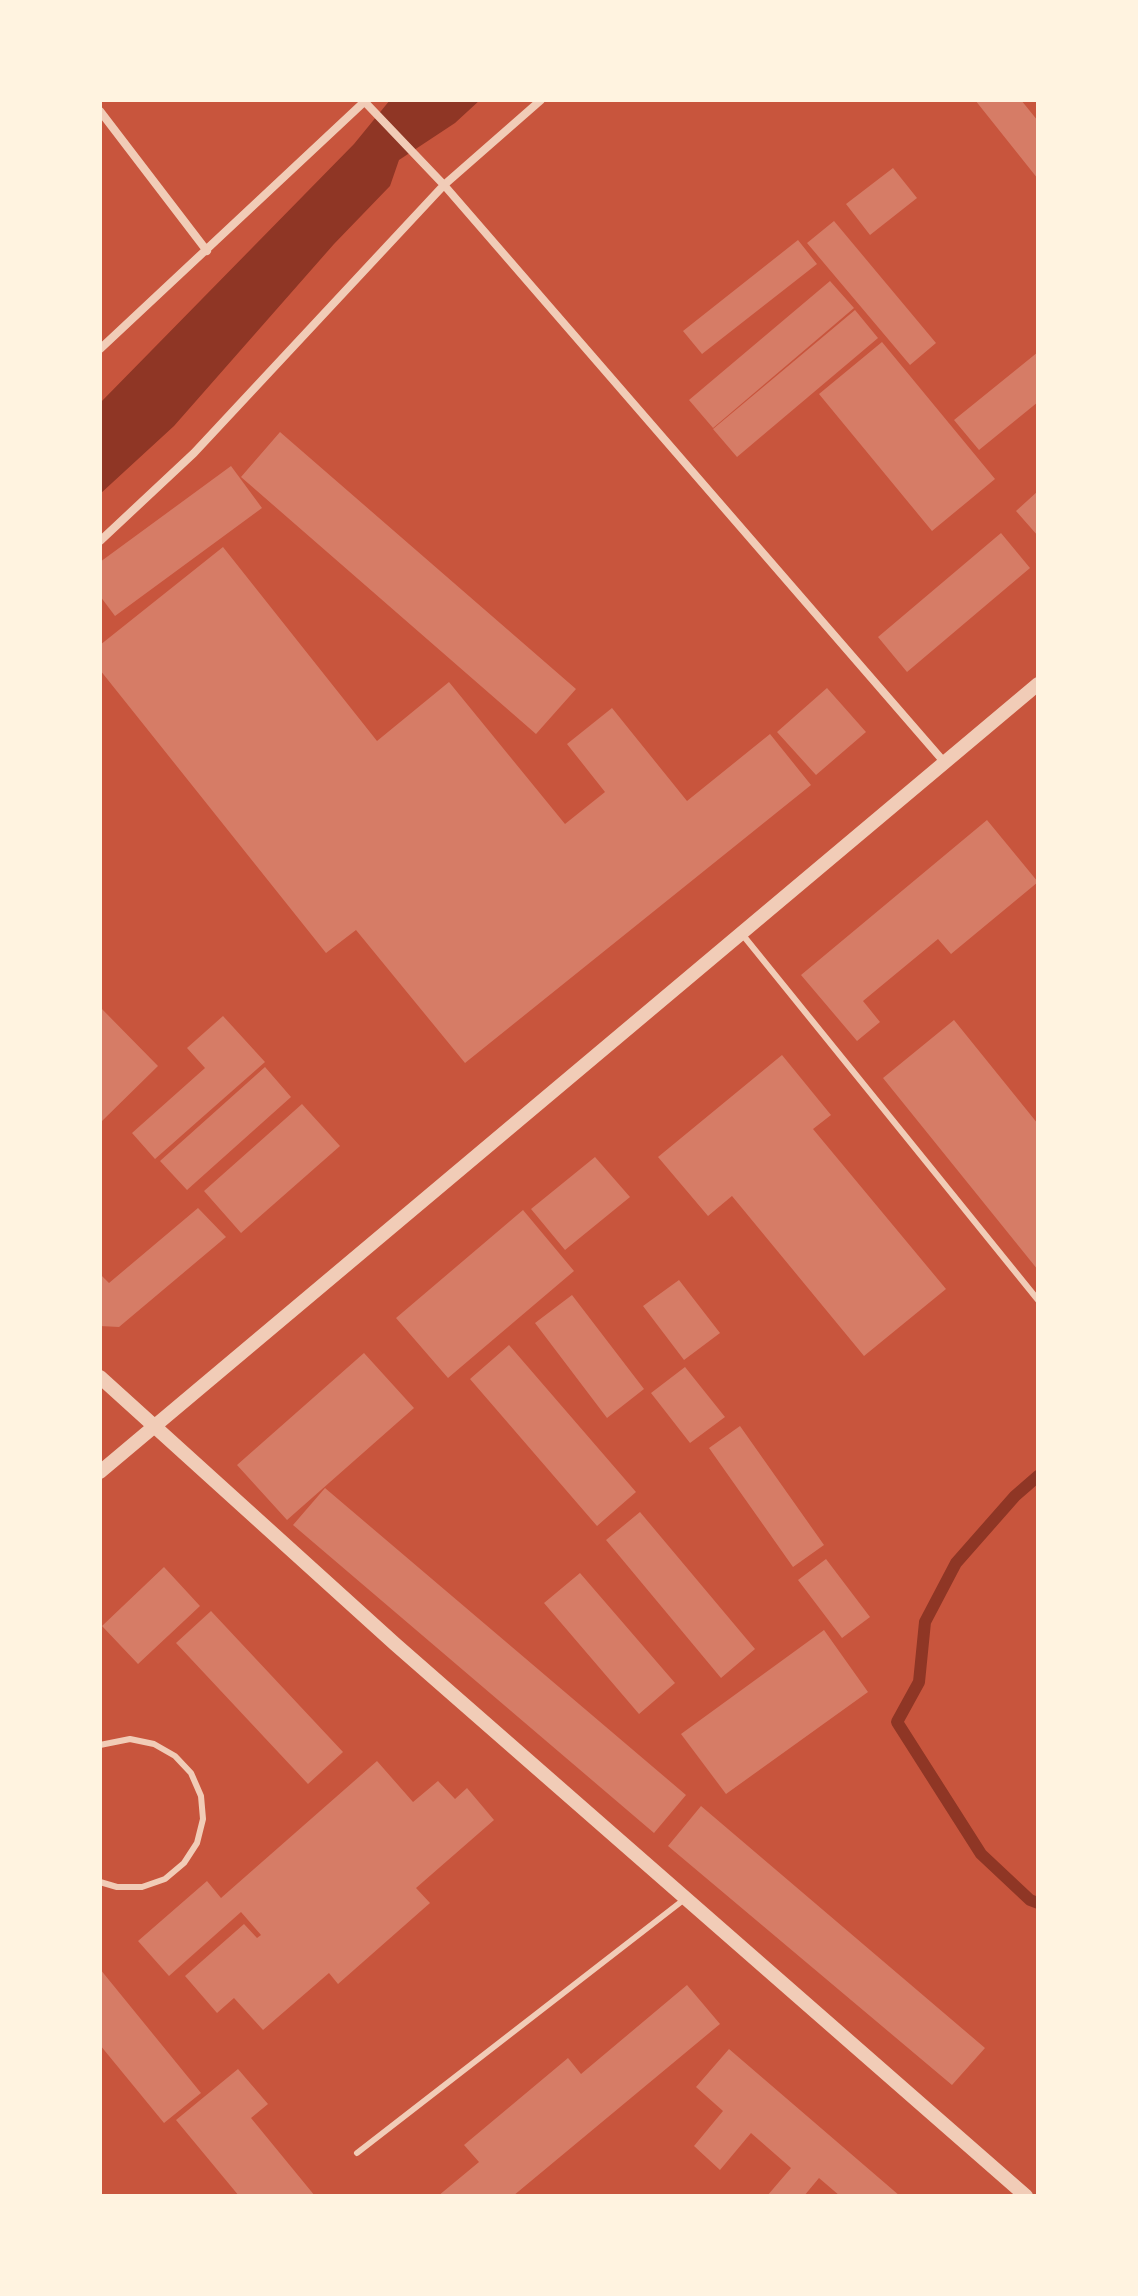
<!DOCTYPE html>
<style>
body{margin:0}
#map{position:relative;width:1138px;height:2296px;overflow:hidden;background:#c8553d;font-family:Mulish,sans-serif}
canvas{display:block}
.frame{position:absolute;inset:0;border:102px solid #fff3e0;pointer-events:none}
</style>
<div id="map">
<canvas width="1138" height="2296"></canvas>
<div class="frame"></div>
</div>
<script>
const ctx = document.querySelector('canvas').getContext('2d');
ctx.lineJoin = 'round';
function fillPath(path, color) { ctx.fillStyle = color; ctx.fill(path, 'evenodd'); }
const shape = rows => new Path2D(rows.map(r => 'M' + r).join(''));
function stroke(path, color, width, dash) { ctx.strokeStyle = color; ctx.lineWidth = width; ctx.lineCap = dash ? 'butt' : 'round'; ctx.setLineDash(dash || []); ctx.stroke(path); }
fillPath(shape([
 [390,100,480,100,455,123,399,160,390,186,334,244,174,426,100,494,100,403,354,144]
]), '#8f3625');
stroke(shape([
 [1038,1476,1015,1496,956,1563,925,1622,919,1682,897,1722,981,1854,1030,1900,1038,1903]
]), '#8f3625', 12);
fillPath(shape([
 [975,100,1021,100,1038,121,1038,179],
 [893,168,917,198,870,235,846,204],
 [834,221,936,343,910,365,807,243],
 [798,240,817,264,702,354,683,331],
 [830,281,854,308,713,428,689,400],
 [855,310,878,338,737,457,713,429],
 [882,342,995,479,932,531,819,394],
 [1038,352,1038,402,979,450,954,420],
 [280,432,576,689,536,734,241,477],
 [231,466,262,508,115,616,100,596,100,562],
 [1038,491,1038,536,1016,511],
 [1001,533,1030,568,907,672,878,637],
 [223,547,377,741,449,682,565,824,605,792,567,744,612,708,687,801,770,734,811,785,465,1063,356,930,326,953,100,670,100,645],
 [827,688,866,732,816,775,777,732],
 [987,820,1038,882,951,954,938,939,863,1001,880,1022,857,1041,801,975],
 [100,1007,158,1066,100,1123],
 [223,1016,265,1062,155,1159,132,1133,205,1068,187,1048],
 [954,1020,1038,1124,1038,1270,883,1078],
 [782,1055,831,1115,813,1129,946,1289,864,1356,732,1196,708,1216,658,1157],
 [265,1067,291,1097,187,1190,160,1161],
 [302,1104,340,1146,241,1233,204,1191],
 [595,1157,630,1197,565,1250,531,1209],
 [198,1208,226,1237,119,1327,100,1326,100,1274,109,1283],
 [523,1210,574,1271,448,1378,396,1318],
 [679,1280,720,1333,684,1360,643,1306],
 [572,1295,644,1389,607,1418,535,1323],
 [509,1345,636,1492,597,1526,470,1379],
 [364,1353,414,1408,287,1520,237,1465],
 [685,1367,725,1417,690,1443,651,1393],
 [740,1426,824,1545,793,1567,709,1448],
 [325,1488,686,1795,654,1833,293,1525],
 [640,1512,755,1649,721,1678,606,1540],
 [826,1559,870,1617,842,1638,798,1580],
 [164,1567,200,1606,138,1664,102,1626],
 [580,1573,675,1683,639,1714,544,1603],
 [211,1611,343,1752,308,1784,176,1643],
 [824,1630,868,1692,726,1794,681,1734],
 [377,1761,413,1802,438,1781,455,1799,467,1788,494,1820,416,1888,430,1903,338,1984,329,1973,263,2030,234,1998,217,2013,185,1976,244,1924,257,1938,261,1935,241,1912,169,1976,138,1941,207,1881,221,1898],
 [701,1806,985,2048,952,2085,668,1846],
 [100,1969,201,2093,164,2123,100,2045],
 [687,1985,720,2024,513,2196,438,2196,479,2162,464,2145,568,2058,581,2074],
 [729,2049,900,2196,840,2196,819,2178,804,2196,767,2196,791,2168,751,2133,720,2170,694,2146,723,2111,696,2087],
 [238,2069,268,2104,251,2118,315,2196,239,2196,176,2120]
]), '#d67c66');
stroke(shape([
 [742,934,1038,1300],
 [100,1745,130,1739,154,1744,175,1756,191,1773,201,1796,203,1819,197,1843,184,1863,165,1879,142,1887,117,1887,100,1882],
 [357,2153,686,1898]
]), '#f1ccb7', 6);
stroke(shape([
 [363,100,444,185,945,763],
 [100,111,207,251],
 [100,349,364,102],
 [100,541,194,453,444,185,541,100]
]), '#f1ccb7', 8);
stroke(shape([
 [100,1377,395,1644,1026,2196],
 [100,1472,1038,684]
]), '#f1ccb7', 14);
</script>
